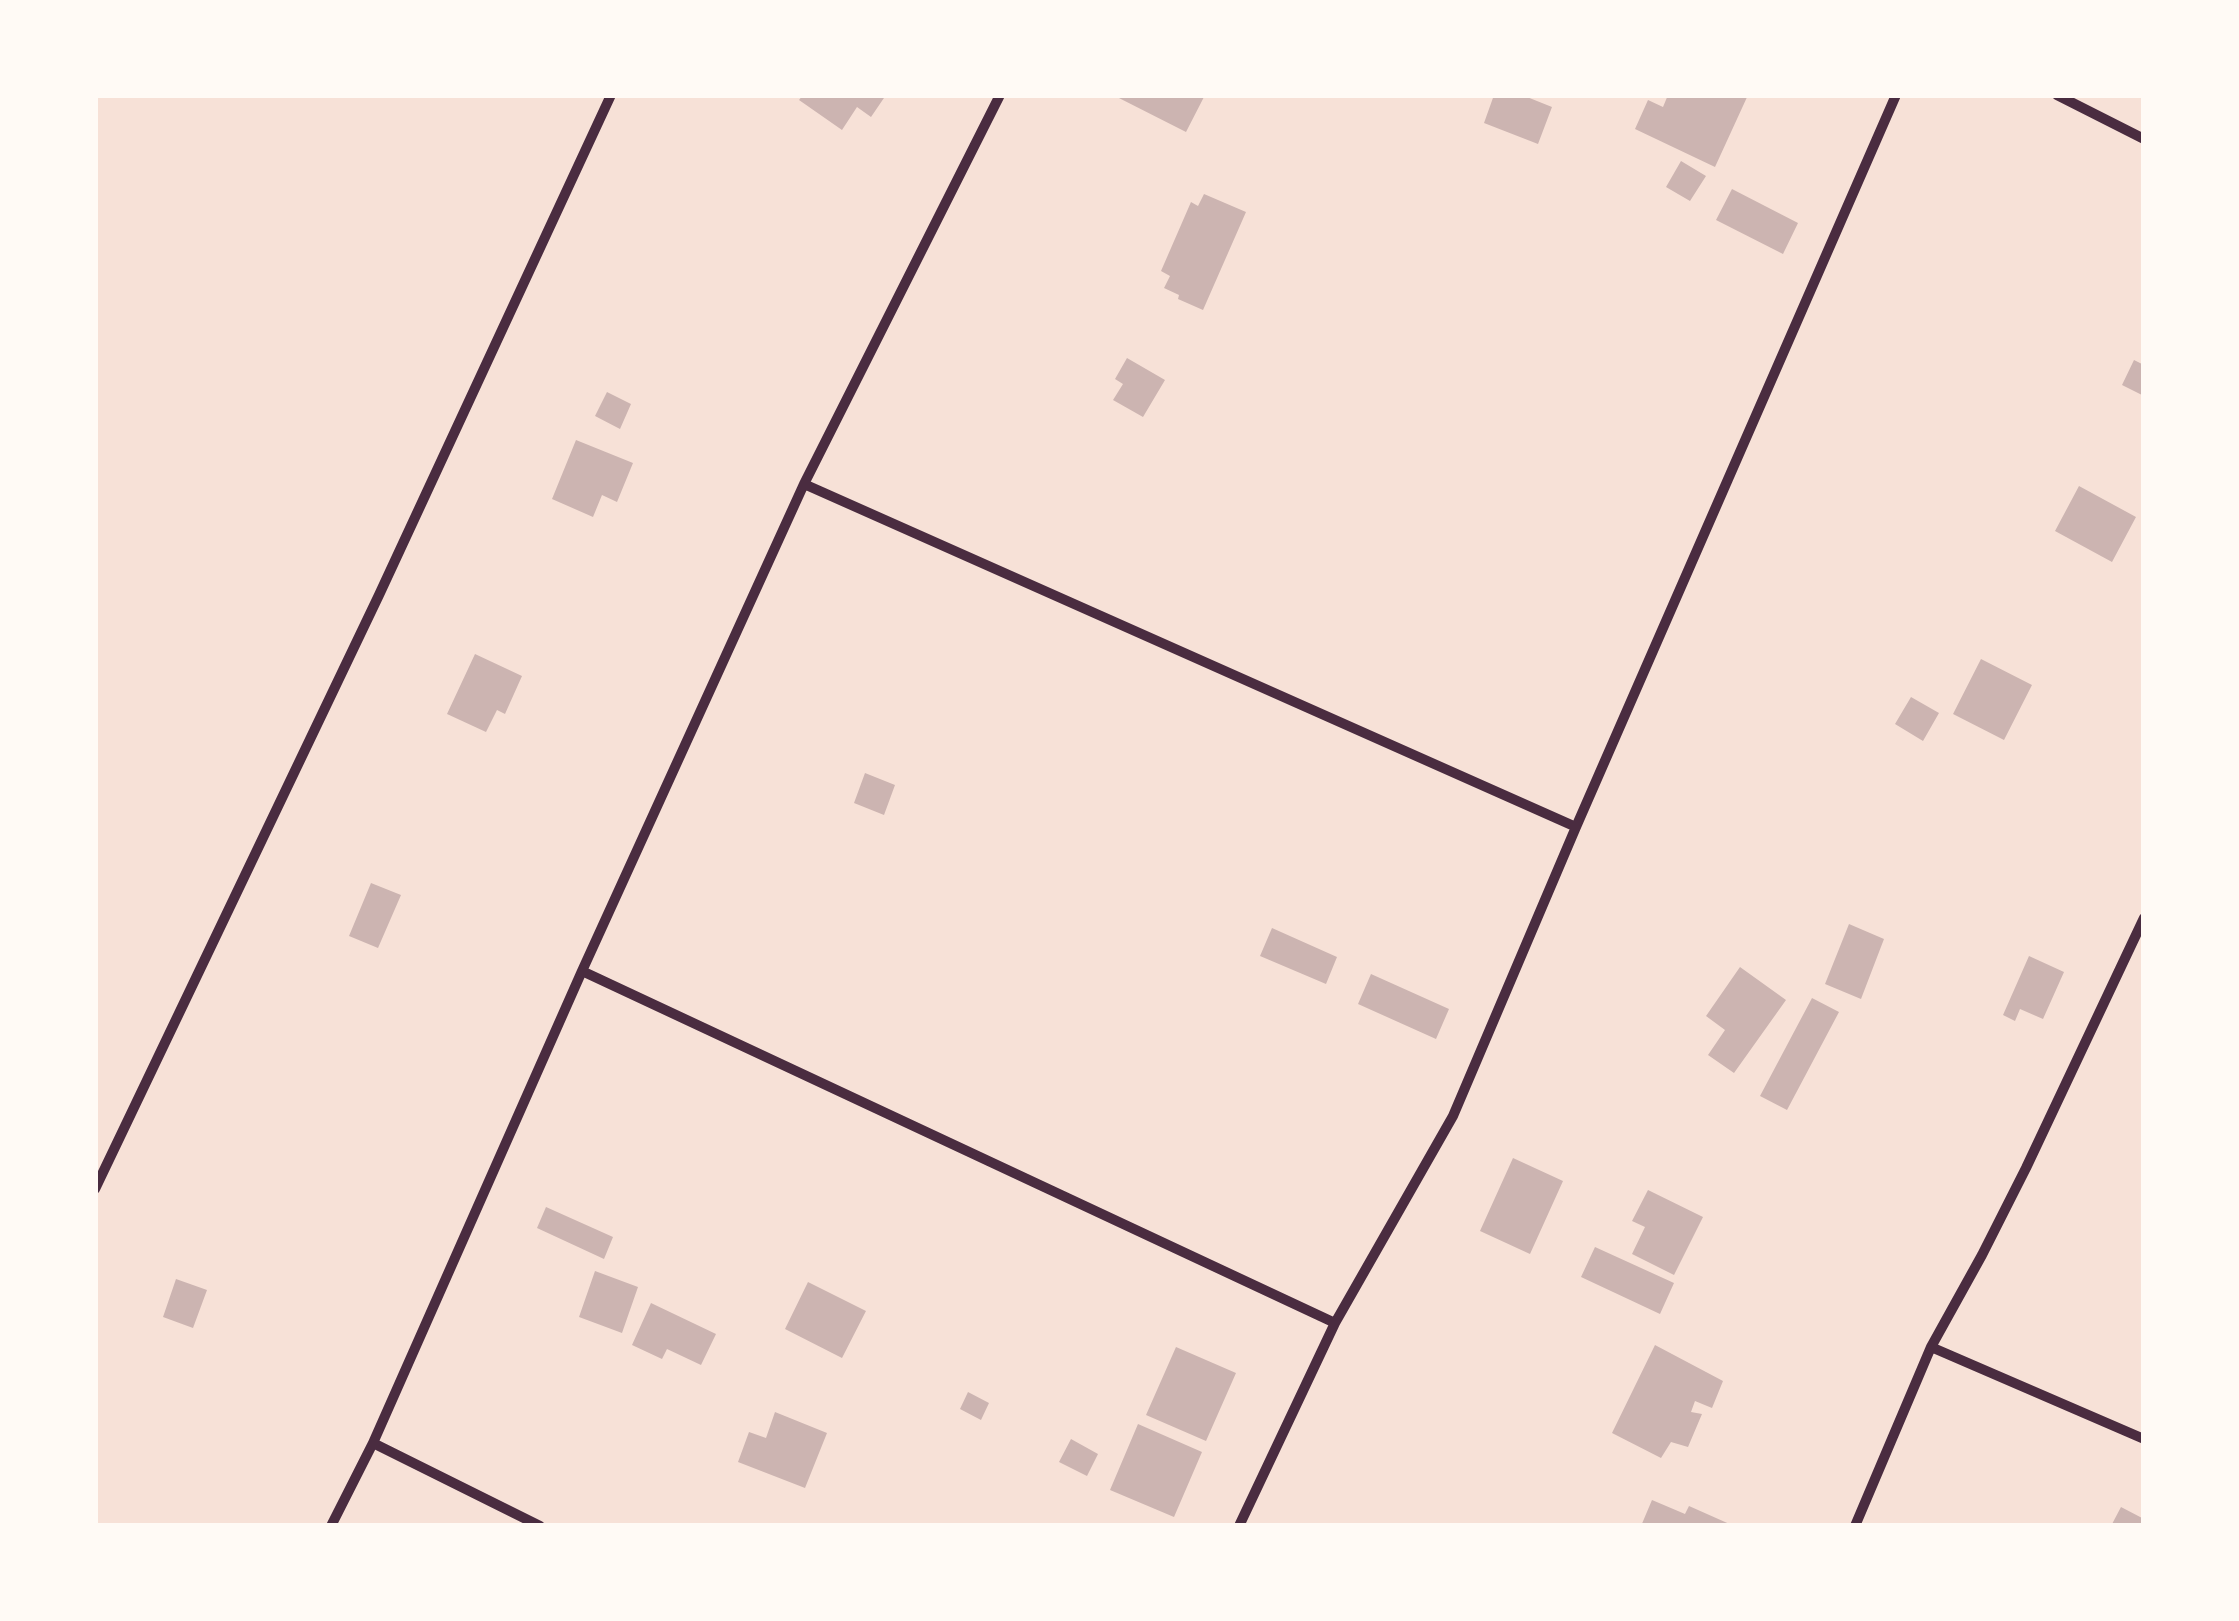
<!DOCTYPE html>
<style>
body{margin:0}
#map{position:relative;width:2239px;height:1621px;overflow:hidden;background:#f7e1d7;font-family:"Titillium Web",sans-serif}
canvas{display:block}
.frame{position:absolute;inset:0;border:98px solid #fffaf5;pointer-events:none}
</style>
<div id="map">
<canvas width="2239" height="1621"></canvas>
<div class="frame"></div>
</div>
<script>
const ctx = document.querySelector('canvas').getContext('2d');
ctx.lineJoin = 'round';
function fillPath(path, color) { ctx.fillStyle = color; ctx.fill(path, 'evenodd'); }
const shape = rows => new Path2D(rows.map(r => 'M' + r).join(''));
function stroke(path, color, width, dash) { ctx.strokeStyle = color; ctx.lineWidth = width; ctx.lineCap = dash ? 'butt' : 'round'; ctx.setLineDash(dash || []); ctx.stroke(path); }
fillPath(shape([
 [803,95,886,95,871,117,857,107,842,130,799,100],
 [1113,95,1205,95,1186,132],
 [1494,95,1522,95,1552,107,1538,144,1484,123],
 [1668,95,1748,95,1715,167,1635,129,1648,100,1663,107],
 [1681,161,1706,176,1690,201,1666,187],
 [1732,189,1798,223,1783,254,1716,220],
 [1204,194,1246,212,1203,310,1178,299,1179,295,1164,288,1170,276,1161,271,1191,202,1198,206],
 [1127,358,1165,380,1143,417,1113,400,1123,384,1115,379],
 [2134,360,2144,365,2144,396,2122,385],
 [607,392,631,404,620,429,595,416],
 [576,440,633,463,617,502,602,495,593,517,552,499],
 [2079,486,2136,517,2112,562,2055,531],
 [475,654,522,676,505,714,497,710,486,732,447,714],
 [1981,659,2032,685,2004,740,1953,714],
 [1911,697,1939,713,1923,741,1895,724],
 [865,773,895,785,884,815,854,803],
 [371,883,401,895,378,948,349,936],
 [1849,924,1884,939,1861,999,1825,984],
 [1272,928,1337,957,1326,984,1260,956],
 [2029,956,2064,972,2043,1019,2020,1009,2015,1021,2003,1015],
 [1740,967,1786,1000,1734,1073,1708,1055,1725,1030,1706,1016],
 [1371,974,1449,1009,1436,1039,1358,1004],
 [1812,998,1839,1012,1787,1110,1760,1096],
 [1513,1158,1563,1181,1530,1254,1480,1231],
 [1648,1190,1703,1217,1674,1275,1632,1254,1645,1227,1632,1221],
 [546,1207,613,1237,604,1259,537,1228],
 [1595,1247,1674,1283,1660,1314,1581,1277],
 [595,1271,638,1287,622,1333,579,1317],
 [176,1279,207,1290,193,1328,163,1317],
 [808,1282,866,1311,842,1358,785,1329],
 [651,1303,716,1334,701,1365,667,1349,662,1359,632,1345],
 [1655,1345,1723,1381,1712,1408,1695,1401,1691,1412,1702,1414,1688,1447,1671,1442,1661,1458,1612,1433],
 [1176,1347,1236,1373,1206,1441,1146,1415],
 [968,1392,989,1403,981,1420,960,1409],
 [775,1412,827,1433,805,1488,738,1462,749,1432,766,1438],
 [1138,1424,1202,1452,1174,1517,1110,1490],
 [1071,1439,1098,1454,1087,1476,1059,1462],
 [1652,1500,1685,1514,1689,1506,1734,1526,1641,1526],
 [2121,1507,2144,1519,2144,1526,2111,1526]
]), '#ccb4b1');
stroke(shape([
 [2057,95,2144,139],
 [804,484,1576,827],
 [582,971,1335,1323],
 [95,1189,379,595,611,95],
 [1931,1347,2144,1439],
 [373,1443,540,1526],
 [331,1526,373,1443,582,971,804,484,1000,95],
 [1239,1526,1335,1323,1453,1116,1576,827,1896,95],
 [1855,1526,1931,1347,1982,1255,2026,1168,2144,918]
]), '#4a2c40', 10);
</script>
